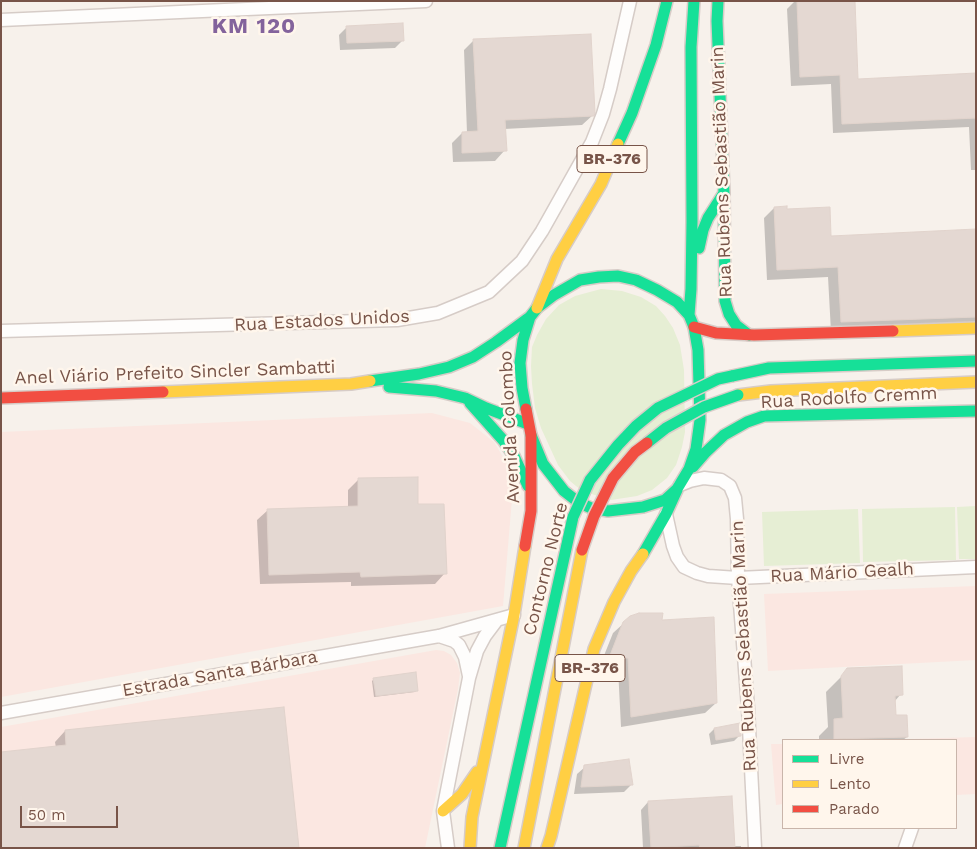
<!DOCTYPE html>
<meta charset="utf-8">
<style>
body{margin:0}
#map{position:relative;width:977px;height:849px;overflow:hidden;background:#f7f1eb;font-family:"Work Sans",sans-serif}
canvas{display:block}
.frame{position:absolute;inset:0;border:2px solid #785448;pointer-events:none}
.legend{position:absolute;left:782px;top:739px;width:175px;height:90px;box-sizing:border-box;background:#fff6ec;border:1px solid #c9b5aa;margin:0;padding:6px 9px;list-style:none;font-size:15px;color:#785448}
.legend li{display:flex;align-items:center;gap:10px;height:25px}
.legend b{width:25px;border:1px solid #c9b5aa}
.scale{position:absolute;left:20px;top:806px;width:98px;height:22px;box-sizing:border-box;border:2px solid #785448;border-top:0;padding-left:6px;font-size:15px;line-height:18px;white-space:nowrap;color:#785448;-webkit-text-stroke:4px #fff6ec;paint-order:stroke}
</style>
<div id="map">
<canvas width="977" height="849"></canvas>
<div class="frame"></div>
<ul class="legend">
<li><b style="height:6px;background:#16e098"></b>Livre</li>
<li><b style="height:6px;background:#ffcf43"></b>Lento</li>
<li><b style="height:6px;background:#f24e42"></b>Parado</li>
</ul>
<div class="scale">50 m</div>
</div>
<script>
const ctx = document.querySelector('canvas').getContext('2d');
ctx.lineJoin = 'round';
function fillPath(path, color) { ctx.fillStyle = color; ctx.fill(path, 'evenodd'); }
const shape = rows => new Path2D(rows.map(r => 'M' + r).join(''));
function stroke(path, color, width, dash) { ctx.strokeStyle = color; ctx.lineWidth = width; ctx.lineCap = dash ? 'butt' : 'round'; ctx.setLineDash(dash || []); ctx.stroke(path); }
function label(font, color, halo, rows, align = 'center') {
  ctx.font = font + ' "Work Sans",sans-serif'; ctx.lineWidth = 5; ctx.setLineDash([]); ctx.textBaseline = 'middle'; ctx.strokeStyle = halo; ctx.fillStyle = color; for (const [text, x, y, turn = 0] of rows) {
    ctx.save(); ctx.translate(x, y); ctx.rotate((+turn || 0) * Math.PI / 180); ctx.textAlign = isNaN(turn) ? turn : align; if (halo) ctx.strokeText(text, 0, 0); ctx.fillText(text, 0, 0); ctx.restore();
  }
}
fillPath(shape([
 [432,413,470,423,494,442,514,475,503,606,1,697,1,432],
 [976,586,976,660,768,671,764,594],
 [436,650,444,651,451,655,457,663,460,673,458,689,425,848,1,848,1,727],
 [976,737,976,794,956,795,956,740,876,740],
 [771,744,783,744,783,804,776,805]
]), '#fbe7e1');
fillPath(shape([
 [601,289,622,291,641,297,656,306,665,316,673,328,680,345,684,370,685,432,682,447,676,465,667,478,652,490,637,496,611,500,582,491,570,481,558,465,541,428,535,408,532,384,531,366,532,347,537,335,546,319,559,305,575,296],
 [976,506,976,559,959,559,957,507],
 [955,507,956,560,863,562,862,509],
 [858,509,860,563,764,566,762,512]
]), '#e6eed4');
fillPath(shape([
 [795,1,853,1,857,80,976,75,976,170,971,170,969,127,833,133,831,84,791,86,787,9],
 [347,27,403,40,395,48,340,50,339,35],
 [474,40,593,115,582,125,504,129,505,150,495,161,453,162,452,143,462,133,467,133,464,50],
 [774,208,785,210,830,237,976,230,976,326,831,332,828,277,767,280,764,218],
 [358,480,417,506,445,573,435,584,351,586,351,582,260,584,257,520,268,510,348,508,348,490],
 [660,622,716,703,705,713,621,727,618,668,599,668,613,633,624,623],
 [848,670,901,694,894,702,895,716,907,737,903,740,819,740,819,736,828,727,826,692],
 [374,679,417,690,415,692,374,697,372,681],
 [714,729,739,736,734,741,711,745,709,734],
 [65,731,298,848,56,748,55,742],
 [585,767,632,784,624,792,574,794,577,774],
 [648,802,733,846,741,846,741,848,643,848,641,810]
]), '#0003');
const building = shape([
 [797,1,855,1,858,79,976,73,976,118,842,124,840,75,800,77,797,1],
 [403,23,404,41,347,43,346,26,403,23],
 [591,34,595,113,594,116,505,120,507,151,462,153,462,132,478,131,473,39,591,34],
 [787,206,787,209,830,207,831,236,976,229,976,317,841,322,838,267,777,270,774,207,787,206],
 [418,477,418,504,444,504,447,574,361,577,360,572,269,575,267,509,358,506,358,478,418,477],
 [639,613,663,613,662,620,714,617,717,703,631,717,628,658,609,658,623,622,630,616,639,613],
 [902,666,903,695,895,696,896,715,907,715,908,737,834,739,834,719,843,718,841,676,847,668,902,666],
 [416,672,418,691,376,696,373,678,416,672],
 [284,707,299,848,1,848,1,752,66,745,65,730,284,707],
 [740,723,741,736,716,740,714,728,740,723],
 [629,759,633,785,581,787,584,765,629,759],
 [732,796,735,848,700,848,699,845,651,848,648,801,732,796]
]);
fillPath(building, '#e4d8d2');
stroke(building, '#e1d3cc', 1);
const street = shape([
 [1,20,426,1],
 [1,331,397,320,438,313,489,292,522,261,542,231,592,142,603,114,610,89,630,1],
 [680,485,690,481,704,478,721,480,730,486,735,498,737,519,738,578,748,708,755,848],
 [666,514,673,546,677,557,684,567,697,573,708,576,738,578,976,567],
 [439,636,454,641,459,645,465,657,469,676],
 [1,713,439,636,514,615],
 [448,848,443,811,469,678,477,651,485,636,497,620],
 [905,848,912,828]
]);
const fast = shape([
 [718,1,717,21,724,193,725,301,729,314,736,325,749,335],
 [618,144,632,113,656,45,667,1],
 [699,248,703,230,708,218,724,193],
 [689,315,691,289,692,222,691,47,694,1],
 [732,376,769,368,976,361],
 [370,381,419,374,449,367,473,357,496,342,530,317],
 [389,387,436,391,465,398,486,408,528,424],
 [470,403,503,440,514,456,528,486],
 [526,409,522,388,520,363,523,340,530,317,537,308,554,295,580,280,599,277,618,276,636,280,657,290,677,302,689,315,694,327,698,350,700,420,696,449,689,469,677,489,665,500,643,507,608,511,591,508,578,502,564,491,543,464,531,435],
 [693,467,706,452,724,435,747,422,764,416,976,411],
 [643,554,666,514,677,490],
 [500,848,573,517]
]);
const slow = shape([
 [537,308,557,259,601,184,618,144],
 [893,331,976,328],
 [163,392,351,384,370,381],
 [738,395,771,391,976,382],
 [443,811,462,794,477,772],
 [470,848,472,817,514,615,525,546],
 [524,848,582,550],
 [547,848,551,836,594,649,614,602,631,571,643,554]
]);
const jam = shape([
 [694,327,716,333,754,335,893,331],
 [1,398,163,392],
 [525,546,531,511,531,435,526,409]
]);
stroke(street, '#d6ccc7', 15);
stroke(fast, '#d7ccc7', 14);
stroke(slow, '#d7ccc7', 14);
stroke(jam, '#d7ccc7', 14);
stroke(street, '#fefdfc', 12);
stroke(fast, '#16e098', 11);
stroke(slow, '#ffcf43', 11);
stroke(jam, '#f24e42', 11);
const fastBridge = shape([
 [647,443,666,428,704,407,738,395],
 [573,517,590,480,618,445,636,426,658,408,718,379,732,376]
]);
const jamBridge = shape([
 [582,550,594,516,613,478,635,452,647,443]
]);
stroke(fastBridge, '#d9cec9', 14, []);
stroke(jamBridge, '#d9cec9', 14, []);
stroke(fastBridge, '#16e098', 11);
stroke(jamBridge, '#f24e42', 11);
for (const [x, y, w] of [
 [612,159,70],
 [590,668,70]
]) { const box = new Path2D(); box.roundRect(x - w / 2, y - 13.5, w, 27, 4); ctx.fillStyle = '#fff6ec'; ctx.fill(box); stroke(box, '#785448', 1); }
label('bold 16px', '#785448', null, [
 ["BR-376",612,159],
 ["BR-376",590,668]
]);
label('18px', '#785448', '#fff6ec', [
 ["Rua Rubens Sebastião Marin",722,172,-92],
 ["Rua Estados Unidos",322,321,-3],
 ["Anel Viário Prefeito Sincler Sambatti",175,373,-2],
 ["Rua Rodolfo Cremm",849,398,-3],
 ["Avenida Colombo",510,427,-93],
 ["Contorno Norte",546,569,-76],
 ["Rua Mário Gealh",842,573,-3],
 ["Rua Rubens Sebastião Marin",744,646,-93],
 ["Estrada Santa Bárbara",220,674,-10]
]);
ctx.letterSpacing = '1px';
label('bold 22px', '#83639c', '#fff6ec', [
 ["KM 120",254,27]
]);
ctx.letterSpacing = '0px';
</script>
